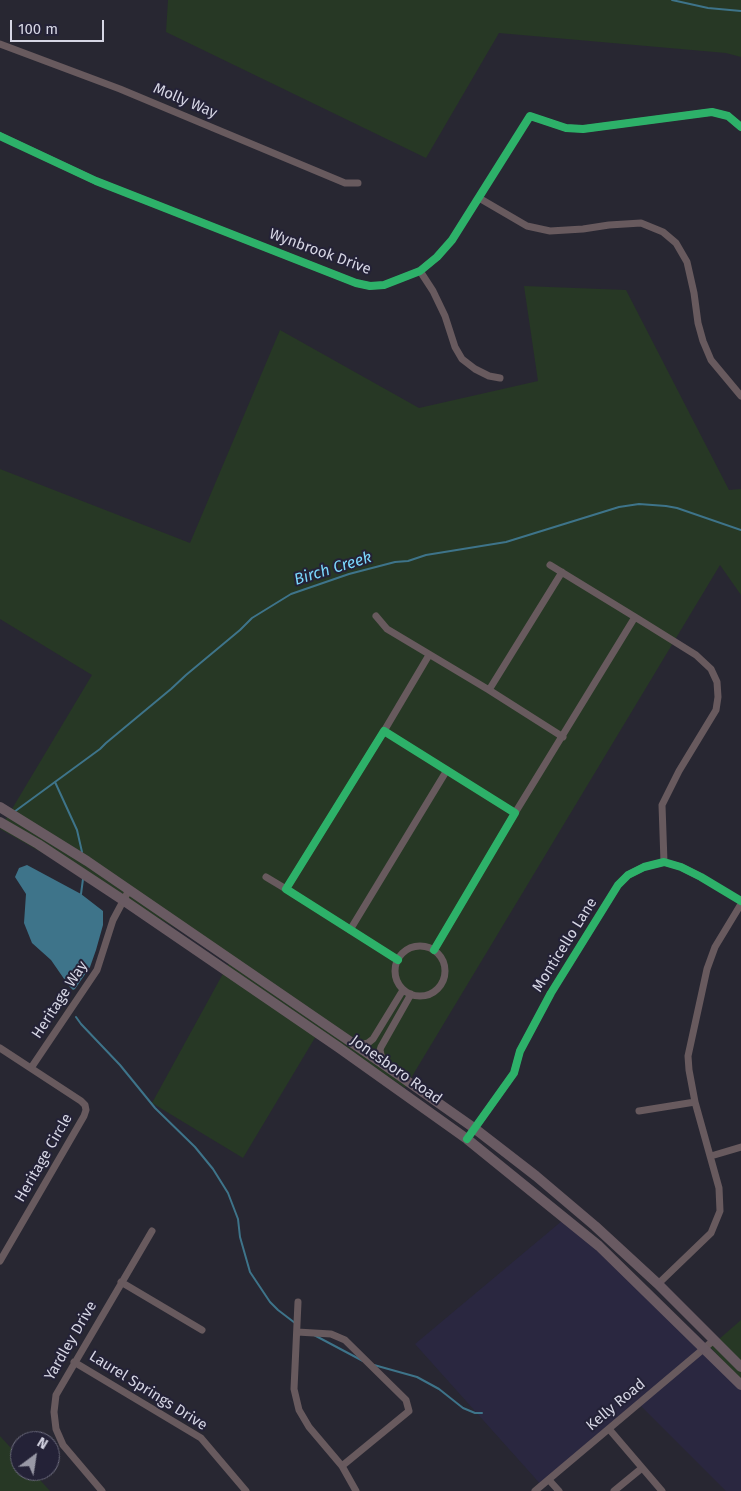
<!DOCTYPE html>
<style>
body{margin:0}
#map{position:relative;width:741px;height:1491px;overflow:hidden;background:#282732;font-family:"Fira Sans",sans-serif}
canvas{display:block}
.north{position:absolute;left:10px;top:1431px;width:50px;height:50px;box-sizing:border-box;background:#242237;border:1px solid #6b6a7c;border-radius:50%;rotate:31deg;font-size:14px;font-weight:700;line-height:20px;text-align:center;color:#d6d6e4}
.north::after{content:'';display:block;margin:auto;width:18px;height:22px;background:#9999a6;clip-path:polygon(50% 0,100% 100%,50% 72%,0 100%)}
.scale{position:absolute;left:10px;top:20px;width:94px;height:22px;box-sizing:border-box;border:2px solid #d6d6e4;border-top:0;padding-left:6px;font-size:15px;line-height:18px;white-space:nowrap;color:#d6d6e4;-webkit-text-stroke:4px #242237;paint-order:stroke}
</style>
<div id="map">
<canvas width="741" height="1491"></canvas>
<div class="north">N</div>
<div class="scale">100 m</div>
</div>
<script>
const ctx = document.querySelector('canvas').getContext('2d');
ctx.lineJoin = 'round';
function fillPath(path, color) { ctx.fillStyle = color; ctx.fill(path, 'evenodd'); }
const shape = rows => new Path2D(rows.map(r => 'M' + r).join(''));
function stroke(path, color, width, dash) { ctx.strokeStyle = color; ctx.lineWidth = width; ctx.lineCap = dash ? 'butt' : 'round'; ctx.setLineDash(dash || []); ctx.stroke(path); }
function label(font, color, halo, rows, align = 'center') {
  ctx.font = font + ' "Fira Sans",sans-serif'; ctx.lineWidth = 4; ctx.setLineDash([]); ctx.textBaseline = 'middle'; ctx.strokeStyle = halo; ctx.fillStyle = color; for (const [text, x, y, turn = 0] of rows) {
    ctx.save(); ctx.translate(x, y); ctx.rotate((+turn || 0) * Math.PI / 180); ctx.textAlign = isNaN(turn) ? turn : align; if (halo) ctx.strokeText(text, 0, 0); ctx.fillText(text, 0, 0); ctx.restore();
  }
}
fillPath(shape([
 [569,1215,710,1347,741,1380,741,1491,726,1491,640,1405,543,1487,415,1344]
]), '#2a2740');
fillPath(shape([
 [168,0,741,0,741,57,726,53,499,33,426,158,166,32],
 [524,286,626,290,729,490,741,489,741,595,720,565,405,1088,319,1031,243,1158,152,1103,231,959,0,829,92,675,0,619,0,469,190,543,280,330,419,408,538,381],
 [741,1320,741,1380,710,1347],
 [0,1436,20,1458,20,1471,32,1471,50,1491,0,1491]
]), '#273825');
fillPath(shape([
 [27,865,81,894,103,911,103,925,96,950,90,967,75,989,73,990,69,986,51,960,32,943,24,923,26,894,15,877,19,868]
]), '#3e748a');
stroke(shape([
 [672,0,708,8,741,11],
 [55,782,77,830,82,852],
 [14,812,100,749,106,743,171,689,186,675,240,630,252,618,291,594,349,574,395,562,408,561,426,555,506,542,619,507,639,504,666,506,677,508,741,530],
 [81,894,83,879],
 [76,1017,81,1024,120,1065,155,1108,195,1147,213,1169,228,1193,238,1219,240,1237,250,1272,270,1302,278,1310,295,1323],
 [314,1335,363,1361],
 [374,1365,417,1377,439,1389,463,1408,475,1413,482,1413]
]), '#3e748a', 2);
stroke(shape([
 [0,44,120,89,345,183,358,183],
 [0,136,96,181,356,283,370,286,384,285,420,271,437,257,452,240,530,116,566,128,583,129,712,112,728,116,741,127],
 [479,198,527,226,550,231,583,229,609,225,641,223,663,232,676,243,687,262,694,293,698,323,703,341,711,360,741,396],
 [420,271,433,291,445,316,455,347,462,359,475,369,489,376,500,378],
 [562,572,489,690,563,737],
 [376,616,387,629,489,690],
 [635,617,696,655,711,669,717,682,718,697,716,710,679,771,662,805,664,862],
 [384,731,429,655],
 [515,813,635,617,550,565],
 [266,877,286,889],
 [350,930,447,770],
 '395 971a25 25 0 1 1 50 0a25 25 0 1 1-50 0Z',
 [398,960,286,889,384,731,515,813,434,950],
 [357,1046,368,1043,373,1039,403,990],
 [0,1048,81,1101,85,1105,86,1110,84,1116,0,1261],
 [383,1064,380,1050,381,1047,411,994],
 [31,1068,97,970,113,920,129,890],
 [639,1111,695,1102],
 [467,1139,514,1073,520,1051,551,993,618,885,628,875,644,867,664,862,681,867,701,877,741,901],
 [711,1156,741,1147],
 [121,1282,202,1330],
 [658,1284,711,1233,720,1211,719,1188,695,1102,689,1070,688,1056,707,969,715,947,741,904],
 [298,1302,294,1389,299,1410,309,1427,342,1466,356,1491],
 [297,1332,331,1334,345,1340,406,1400,409,1411,342,1466],
 [74,1362,201,1438,246,1491],
 [609,1429,662,1491],
 [549,1480,559,1491],
 [102,1491,63,1445,56,1429,54,1412,56,1395,152,1231],
 [535,1491,714,1340],
 [614,1491,642,1468]
]), '#685a5e', 7);
stroke(shape([
 [0,807,87,861,383,1064,474,1128,536,1176,595,1226,658,1284,741,1367],
 [0,822,38,844,123,900,338,1047,467,1139,599,1246,741,1385]
]), '#695a62', 10);
stroke(shape([
 [0,136,96,181,356,283,370,286,384,285,420,271,437,257,452,240,530,116,566,128,583,129,712,112,728,116,741,127],
 [398,960,286,889,384,731,515,813,434,950],
 [467,1139,514,1073,520,1051,551,993,618,885,628,875,644,867,664,862,681,867,701,877,741,901]
]), '#2db169', 8);
label('15px', '#d6d6e4', '#242237', [
 ["Molly Way",185,101,23],
 ["Wynbrook Drive",320,252,20],
 ["Monticello Lane",565,945,-58],
 ["Heritage Way",60,1000,-57],
 ["Jonesboro Road",396,1070,35],
 ["Heritage Circle",44,1158,-60],
 ["Yardley Drive",71,1341,-60],
 ["Laurel Springs Drive",148,1391,32],
 ["Kelly Road",616,1405,-40]
]);
label('italic 16px', '#7ad6fb', '#242237', [
 ["Birch Creek",333,569,-17]
]);
</script>
